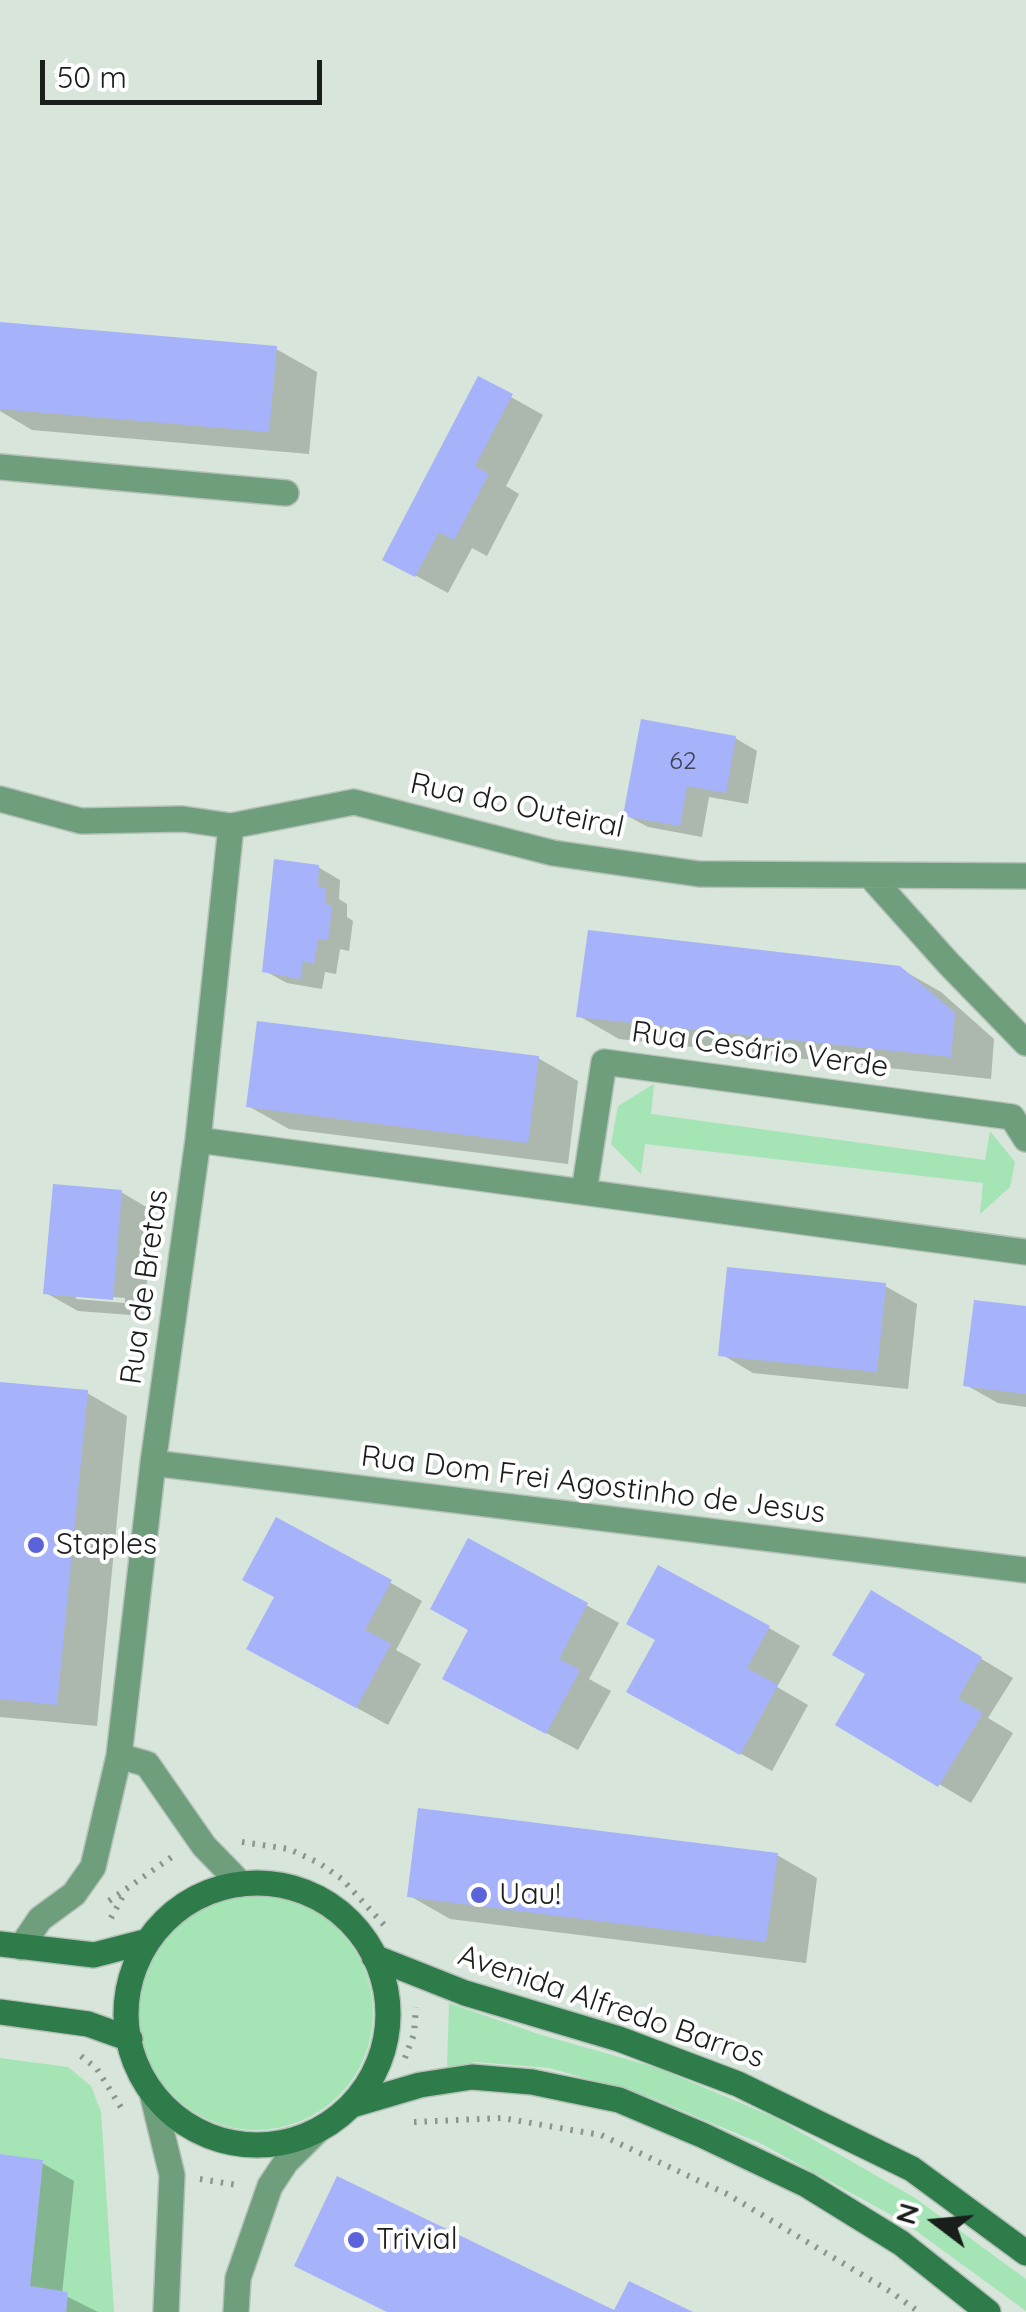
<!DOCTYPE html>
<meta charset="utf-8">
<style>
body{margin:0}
#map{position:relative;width:1026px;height:2312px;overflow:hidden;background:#d7e5da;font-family:Quicksand,sans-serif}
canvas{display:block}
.north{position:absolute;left:886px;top:2172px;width:100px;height:100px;-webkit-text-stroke:8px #fff;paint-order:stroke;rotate:286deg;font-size:28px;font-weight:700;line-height:40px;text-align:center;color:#1a1e1b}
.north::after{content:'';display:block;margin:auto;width:35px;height:45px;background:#1a1e1b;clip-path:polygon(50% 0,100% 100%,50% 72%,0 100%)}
.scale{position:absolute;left:40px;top:60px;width:282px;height:45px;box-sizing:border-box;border:5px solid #1a1e1b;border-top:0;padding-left:12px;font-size:30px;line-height:35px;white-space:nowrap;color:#1a1e1b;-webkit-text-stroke:8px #fff;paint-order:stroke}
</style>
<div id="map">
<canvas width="1026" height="2312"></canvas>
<div class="north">N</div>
<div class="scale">50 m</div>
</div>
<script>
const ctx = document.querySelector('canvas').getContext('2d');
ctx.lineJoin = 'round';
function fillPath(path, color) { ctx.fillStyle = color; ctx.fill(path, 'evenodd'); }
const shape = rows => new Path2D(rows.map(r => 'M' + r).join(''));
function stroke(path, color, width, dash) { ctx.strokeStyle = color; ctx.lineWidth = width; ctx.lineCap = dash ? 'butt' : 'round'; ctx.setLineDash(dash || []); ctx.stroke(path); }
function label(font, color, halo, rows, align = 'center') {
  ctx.font = font + ' Quicksand,sans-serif'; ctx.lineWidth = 8; ctx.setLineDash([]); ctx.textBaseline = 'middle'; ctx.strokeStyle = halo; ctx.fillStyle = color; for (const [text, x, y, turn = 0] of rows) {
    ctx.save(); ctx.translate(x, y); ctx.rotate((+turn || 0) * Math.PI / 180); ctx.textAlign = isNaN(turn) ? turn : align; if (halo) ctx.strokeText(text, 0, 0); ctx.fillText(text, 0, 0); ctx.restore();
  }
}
fillPath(shape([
 [654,1084,651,1114,985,1160,990,1131,1015,1162,1010,1187,980,1214,983,1183,645,1144,641,1174,611,1144,618,1106],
 '139 2013a117 117 0 1 1 234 0a117 117 0 1 1-234 0Z',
 [449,2003,538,2034,658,2068,776,2118,915,2198,1026,2279,1026,2311,904,2222,760,2143,652,2098,550,2068,475,2062,447,2068],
 [0,2058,68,2067,91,2086,101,2112,114,2312,66,2312,68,2292,30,2286,43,2161,0,2154]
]), '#a4e4b5');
fillPath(shape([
 [0,324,276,349,317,372,309,454,32,430,0,411],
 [479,379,543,415,506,486,519,494,487,556,472,548,448,593,385,559],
 [735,738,757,751,748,804,709,797,702,837,648,827,626,815],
 [318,867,340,880,339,899,347,904,347,917,353,921,349,951,340,949,336,974,325,972,322,989,287,983,265,971],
 [899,968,941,992,994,1039,991,1079,619,1039,579,1016],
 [538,1058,578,1081,568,1164,289,1129,248,1106],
 [121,1192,153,1211,144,1316,78,1311,46,1293],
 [76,1294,125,1298,125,1303,76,1299],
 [885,1286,917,1304,908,1389,753,1373,721,1354],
 [1026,1308,1026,1407,998,1403,966,1385],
 [0,1385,87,1393,127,1416,97,1726,0,1717],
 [469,1541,619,1623,589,1679,611,1691,578,1750,477,1696,471,1630],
 [391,1583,422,1601,396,1650,421,1664,388,1725,281,1666],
 [904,1612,1013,1678,988,1718,1013,1733,971,1803,838,1724],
 [769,1628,800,1646,777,1687,808,1705,772,1771,661,1709,658,1640],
 [777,1855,817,1878,806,1963,450,1919,410,1896],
 [0,2157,42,2163,74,2181,62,2294,98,2312,0,2312]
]), '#0003');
fillPath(shape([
 [0,322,277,346,269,432,0,409],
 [478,376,513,394,475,466,489,474,454,540,439,532,415,577,382,560],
 [641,719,736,736,726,793,687,786,680,826,623,816],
 [274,859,319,865,318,886,326,889,326,904,332,906,328,940,318,939,314,964,303,961,301,979,262,972],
 [588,930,900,966,955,1013,951,1057,576,1017],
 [257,1021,539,1056,528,1143,246,1107],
 [53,1184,122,1190,113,1300,43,1294],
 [727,1267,886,1283,877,1372,718,1356],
 [974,1300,1026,1306,1026,1394,963,1386],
 [0,1382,88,1390,57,1705,0,1699],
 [276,1517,392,1580,365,1630,391,1644,356,1708,246,1649,274,1597,242,1580],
 [468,1538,588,1603,559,1659,580,1670,546,1734,442,1679,468,1630,430,1609],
 [658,1565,770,1626,747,1668,778,1685,740,1755,626,1692,655,1640,626,1624],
 [871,1590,982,1657,958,1698,983,1713,938,1787,835,1725,865,1674,832,1655],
 [418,1808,778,1853,766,1942,407,1897],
 [0,2154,43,2160,30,2286,68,2292,66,2312,0,2312],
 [337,2176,614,2310,629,2281,693,2312,387,2312,294,2266]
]), '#a6b3fb');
const minor = shape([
 [0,467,286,493],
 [0,799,81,821,183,819,231,826,354,802,553,853,699,874,1026,876],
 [871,877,949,964,1026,1043],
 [198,1140,1026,1252],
 [584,1192,604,1062,1012,1117,1026,1139],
 [153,1463,1026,1570],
 [119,1756,147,1764,204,1846,241,1884],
 [21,1947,40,1919,74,1894,93,1867,119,1756,153,1463,198,1140,231,826],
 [152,2093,172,2175,166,2312],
 [236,2312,238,2278,270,2186,286,2162,317,2131]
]);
const secondary = shape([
 '126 2014a131 131 0 1 1 262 0a131 131 0 1 1-262 0Z',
 [0,1944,94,1955,148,1941],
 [374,1957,465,1993,619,2039,738,2084,912,2169,1026,2253],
 [0,2012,88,2024,130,2039],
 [352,2105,420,2085,472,2077,532,2082,619,2100,702,2135,807,2185,901,2243,988,2312]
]);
stroke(minor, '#b5c1b8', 28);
stroke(secondary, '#b5c1b8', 28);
stroke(shape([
 [242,1842,289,1849,319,1863,342,1879,385,1926],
 [109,1901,176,1854],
 [111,1918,124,1894],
 [81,2056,97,2069,122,2109],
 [405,2058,414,2034,416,2007],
 [414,2122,502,2118,601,2135,727,2194,891,2292,919,2312],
 [200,2179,237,2185]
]), '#8b958e', 6, [2.5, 8]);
stroke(minor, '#6e9e7b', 25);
stroke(secondary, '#2d7c4a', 25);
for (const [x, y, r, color] of [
 [36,1545,10,"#5b63db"],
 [479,1895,10,"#5b63db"],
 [356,2240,10,"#5b63db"]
]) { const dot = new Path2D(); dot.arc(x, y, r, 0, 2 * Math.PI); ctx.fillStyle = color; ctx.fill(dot); stroke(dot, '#fff', 4); }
label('25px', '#3d4353', null, [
 ["62",683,761]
]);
label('30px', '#1a1e1b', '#fff', [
 ["Rua do Outeiral",517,806,12],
 ["Rua Cesário Verde",760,1050,8],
 ["Rua de Bretas",145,1287,-82],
 ["Rua Dom Frei Agostinho de Jesus",593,1485,7],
 ["Avenida Alfredo Barros",611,2007,19]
]);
label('30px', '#1a1e1b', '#fff', [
 ["Staples",56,1545],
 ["Uau!",499,1895],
 ["Trivial",376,2240]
], 'left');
</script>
